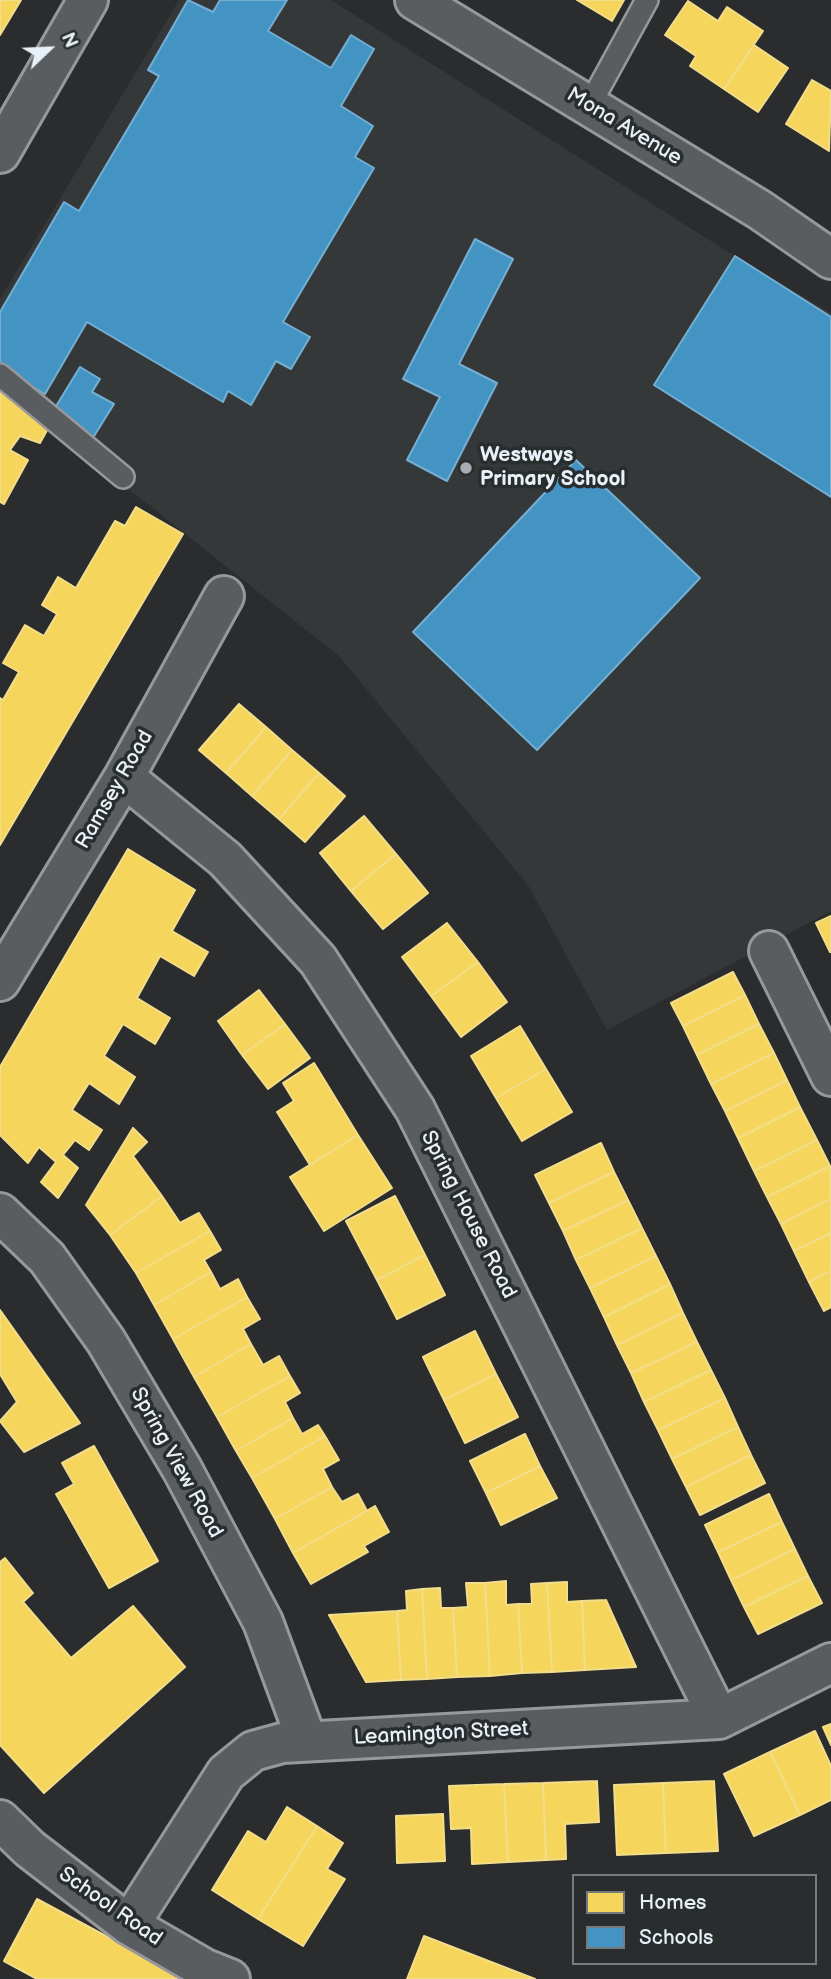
<!DOCTYPE html>
<style>
body{margin:0}
#map{position:relative;width:831px;height:1979px;overflow:hidden;background:#2b2c2d;font-family:"Balsamiq Sans",sans-serif}
canvas{display:block}
.legend{position:absolute;left:572px;top:1874px;width:245px;height:91px;box-sizing:border-box;background:#2a2d2e;border:2px solid #767b7f;margin:0;padding:9px 12px;list-style:none;font-size:21px;color:#e8f1f8}
.legend li{display:flex;align-items:center;gap:14px;height:35px}
.legend b{width:35px;border:2px solid #767b7f}
.north{position:absolute;left:14px;top:14px;width:70px;height:70px;-webkit-text-stroke:5px #2a2d2e;paint-order:stroke;rotate:67deg;font-size:19px;font-weight:700;line-height:28px;text-align:center;color:#e8f1f8}
.north::after{content:'';display:block;margin:auto;width:24px;height:32px;background:#e8f1f8;clip-path:polygon(50% 0,100% 100%,50% 72%,0 100%)}
</style>
<div id="map">
<canvas width="831" height="1979"></canvas>
<ul class="legend">
<li><b style="height:19px;background:#f6d55c"></b>Homes</li>
<li><b style="height:19px;background:#4393c3"></b>Schools</li>
</ul>
<div class="north">N</div>
</div>
<script>
const ctx = document.querySelector('canvas').getContext('2d');
ctx.lineJoin = 'round';
function fillPath(path, color) { ctx.fillStyle = color; ctx.fill(path, 'evenodd'); }
const shape = rows => new Path2D(rows.map(r => 'M' + r).join(''));
function stroke(path, color, width, dash) { ctx.strokeStyle = color; ctx.lineWidth = width; ctx.lineCap = dash ? 'butt' : 'round'; ctx.setLineDash(dash || []); ctx.stroke(path); }
function label(font, color, halo, rows, align = 'center') {
  ctx.font = font + ' "Balsamiq Sans",sans-serif'; ctx.lineWidth = 7; ctx.setLineDash([]); ctx.textBaseline = 'middle'; ctx.strokeStyle = halo; ctx.fillStyle = color; for (const [text, x, y, turn = 0] of rows) {
    ctx.save(); ctx.translate(x, y); ctx.rotate((+turn || 0) * Math.PI / 180); ctx.textAlign = isNaN(turn) ? turn : align; if (halo) ctx.strokeText(text, 0, 0); ctx.fillText(text, 0, 0); ctx.restore();
  }
}
fillPath(shape([
 [179,0,331,0,728,252,831,313,831,911,607,1030,528,885,339,656,0,387,0,299]
]), '#353839');
const homes = shape([
 [0,0,21,0,0,35,0,0],
 [577,0,624,0,612,21,577,0],
 [688,1,718,21,727,7,763,31,724,89,690,66,696,56,665,35,688,1],
 [754,45,788,68,758,112,724,89,754,45],
 [812,80,831,91,829,151,786,124,812,80],
 [0,384,51,423,40,443,20,436,10,450,28,460,4,504,0,502,0,384],
 [136,507,183,534,0,845,0,698,3,700,19,672,3,663,25,625,44,636,57,614,42,605,58,577,76,588,115,521,125,526,136,507],
 [239,704,266,727,226,773,199,750,239,704],
 [266,727,292,750,252,796,226,773,266,727],
 [292,750,319,773,279,819,252,796,292,750],
 [319,773,345,796,305,842,279,819,319,773],
 [364,816,396,854,351,891,320,853,364,816],
 [128,849,195,890,172,931,208,952,194,976,160,956,137,998,170,1018,155,1044,123,1024,104,1056,135,1077,119,1104,89,1083,72,1110,102,1130,89,1150,75,1140,63,1155,78,1168,58,1198,41,1182,56,1162,39,1147,28,1163,0,1135,0,1067,128,849],
 [396,854,428,893,383,929,351,891,396,854],
 [831,916,831,952,830,952,816,923,831,916],
 [447,923,478,962,431,996,402,957,447,923],
 [478,962,507,1002,461,1037,431,996,478,962],
 [733,972,745,995,683,1026,671,1003,733,972],
 [259,990,285,1024,242,1055,218,1021,259,990],
 [745,995,759,1024,697,1055,683,1026,745,995],
 [285,1024,310,1058,268,1089,242,1055,285,1024],
 [759,1024,774,1053,711,1084,697,1055,759,1024],
 [520,1026,546,1069,496,1098,471,1056,520,1026],
 [774,1053,787,1080,725,1111,711,1084,774,1053],
 [314,1063,358,1135,310,1165,277,1112,294,1101,283,1083,314,1063],
 [546,1069,572,1112,522,1141,496,1098,546,1069],
 [787,1080,800,1107,738,1138,725,1111,787,1080],
 [800,1107,817,1140,754,1171,738,1138,800,1107],
 [133,1128,147,1142,133,1156,162,1196,110,1235,86,1205,133,1128],
 [358,1135,392,1188,324,1231,290,1177,358,1135],
 [817,1140,830,1166,767,1197,754,1171,817,1140],
 [601,1143,614,1172,549,1203,535,1175,601,1143],
 [830,1166,831,1199,781,1224,767,1197,830,1166],
 [614,1172,628,1200,563,1231,549,1203,614,1172],
 [162,1196,180,1223,199,1213,210,1231,136,1273,110,1235,162,1196],
 [395,1196,425,1255,377,1280,346,1221,395,1196],
 [831,1199,831,1233,794,1251,781,1224,831,1199],
 [628,1200,642,1228,576,1260,563,1231,628,1200],
 [642,1228,656,1256,590,1288,576,1260,642,1228],
 [210,1231,221,1250,204,1260,211,1272,154,1305,136,1273,210,1231],
 [831,1233,831,1271,809,1282,794,1251,831,1233],
 [425,1255,445,1295,397,1319,377,1280,425,1255],
 [656,1256,670,1284,604,1317,590,1288,656,1256],
 [831,1271,831,1307,824,1311,809,1282,831,1271],
 [211,1272,220,1289,238,1279,247,1297,173,1339,154,1305,211,1272],
 [670,1284,683,1313,617,1345,604,1317,670,1284],
 [247,1297,260,1319,243,1329,251,1344,194,1377,173,1339,247,1297],
 [0,1310,80,1423,24,1452,0,1421,17,1402,0,1374,0,1310],
 [683,1313,697,1342,631,1373,617,1345,683,1313],
 [475,1331,496,1374,444,1400,423,1357,475,1331],
 [697,1342,711,1370,644,1402,631,1373,697,1342],
 [251,1344,263,1365,279,1356,290,1376,217,1417,194,1377,251,1344],
 [711,1370,725,1398,658,1430,644,1402,711,1370],
 [496,1374,518,1417,465,1443,444,1400,496,1374],
 [290,1376,300,1393,285,1402,293,1418,236,1451,217,1417,290,1376],
 [725,1398,738,1427,672,1459,658,1430,725,1398],
 [293,1418,302,1434,318,1425,325,1436,252,1478,236,1451,293,1418],
 [738,1427,751,1455,686,1487,672,1459,738,1427],
 [525,1434,540,1466,486,1493,470,1461,525,1434],
 [325,1436,339,1460,323,1469,332,1487,275,1519,252,1478,325,1436],
 [94,1446,158,1561,109,1588,56,1494,74,1484,62,1463,94,1446],
 [751,1455,765,1483,700,1515,686,1487,751,1455],
 [540,1466,557,1498,501,1525,486,1493,540,1466],
 [332,1487,342,1502,358,1494,367,1511,293,1553,275,1519,332,1487],
 [769,1494,782,1522,718,1552,705,1525,769,1494],
 [375,1506,389,1532,364,1546,368,1552,311,1584,293,1553,375,1506],
 [782,1522,795,1549,731,1580,718,1552,782,1522],
 [795,1549,808,1576,744,1607,731,1580,795,1549],
 [5,1558,33,1593,23,1602,71,1658,133,1606,185,1667,44,1793,0,1745,0,1562,5,1558],
 [808,1576,822,1603,758,1634,744,1607,808,1576],
 [506,1581,506,1605,518,1604,522,1673,490,1676,485,1583,506,1581],
 [567,1582,567,1602,582,1601,585,1670,552,1672,547,1583,567,1582],
 [466,1583,485,1583,490,1676,457,1677,453,1608,468,1607,466,1583],
 [547,1583,552,1672,522,1673,518,1604,532,1604,531,1584,547,1583],
 [440,1588,441,1608,453,1608,457,1677,427,1679,422,1589,440,1588],
 [422,1589,427,1679,401,1680,397,1611,407,1610,406,1591,422,1589],
 [606,1600,636,1667,585,1670,582,1601,606,1600],
 [397,1611,401,1680,366,1682,329,1615,397,1611],
 [831,1724,831,1745,823,1727,831,1724],
 [815,1731,831,1766,831,1800,800,1815,770,1752,815,1731],
 [770,1752,800,1815,754,1836,724,1774,770,1752],
 [597,1781,599,1822,565,1824,566,1859,546,1860,543,1783,597,1781],
 [714,1781,718,1851,666,1853,663,1783,714,1781],
 [543,1783,546,1860,508,1862,504,1784,543,1783],
 [663,1783,666,1853,617,1855,614,1785,663,1783],
 [504,1784,508,1862,472,1864,471,1828,451,1829,449,1786,504,1784],
 [287,1807,317,1826,258,1919,212,1890,248,1831,266,1842,287,1807],
 [443,1814,445,1861,397,1863,396,1816,443,1814],
 [317,1826,343,1843,327,1869,345,1879,303,1946,258,1919,317,1826],
 [37,1899,186,1979,37,1979,4,1961,37,1899],
 [424,1936,535,1979,407,1979,424,1936]
]);
fillPath(homes, '#f6d55c');
stroke(homes, '#f2dd8b', 2);
const schools = shape([
 [188,0,213,12,220,0,287,0,268,31,331,68,351,35,374,49,341,106,373,126,355,157,374,168,283,322,310,337,291,369,276,361,251,405,228,391,223,402,87,322,45,394,0,368,0,312,64,202,79,211,159,76,148,70,188,0],
 [475,239,513,259,459,364,497,383,447,481,407,460,440,397,403,379,475,239],
 [735,256,831,317,831,497,654,385,735,256],
 [80,367,100,379,92,392,114,404,91,441,50,416,80,367],
 [576,460,700,578,537,750,413,632,576,460]
]);
fillPath(schools, '#4393c3');
stroke(schools, '#74afd3', 2);
const service = shape([
 [589,106,647,0],
 [0,375,123,477]
]);
const minor = shape([
 [415,0,760,210,831,259],
 [0,153,88,0],
 [124,777,225,859,318,960,415,1109,719,1719],
 [769,951,831,1076],
 [0,981,124,777,224,596],
 [0,1213,47,1258,106,1341,182,1469,263,1622,307,1741],
 [0,1820,30,1849,129,1925,205,1969,230,1979],
 [129,1925,226,1773,253,1751,282,1743,719,1719,831,1663]
]);
stroke(service, '#96989a', 26);
stroke(minor, '#96989a', 44);
stroke(service, '#5a5d60', 21);
stroke(minor, '#5a5d60', 38);
for (const [x, y, r, color] of [
 [466,468,7,"#a6acb1"]
]) { const dot = new Path2D(); dot.arc(x, y, r, 0, 2 * Math.PI); ctx.fillStyle = color; ctx.fill(dot); stroke(dot, '#2a2d2e', 2.5); }
label('21px', '#e8f1f8', '#2a2d2e', [
 ["Mona Avenue",624,127,31],
 ["Ramsey Road",115,790,-60],
 ["Spring House Road",468,1215,63],
 ["Spring View Road",176,1463,61],
 ["Leamington Street",441,1734,-3],
 ["School Road",110,1907,35]
]);
label('bold 21px', '#e8f1f8', '#2a2d2e', [
 ["Westways",480,456],
 ["Primary School",480,480]
], 'left');
</script>
